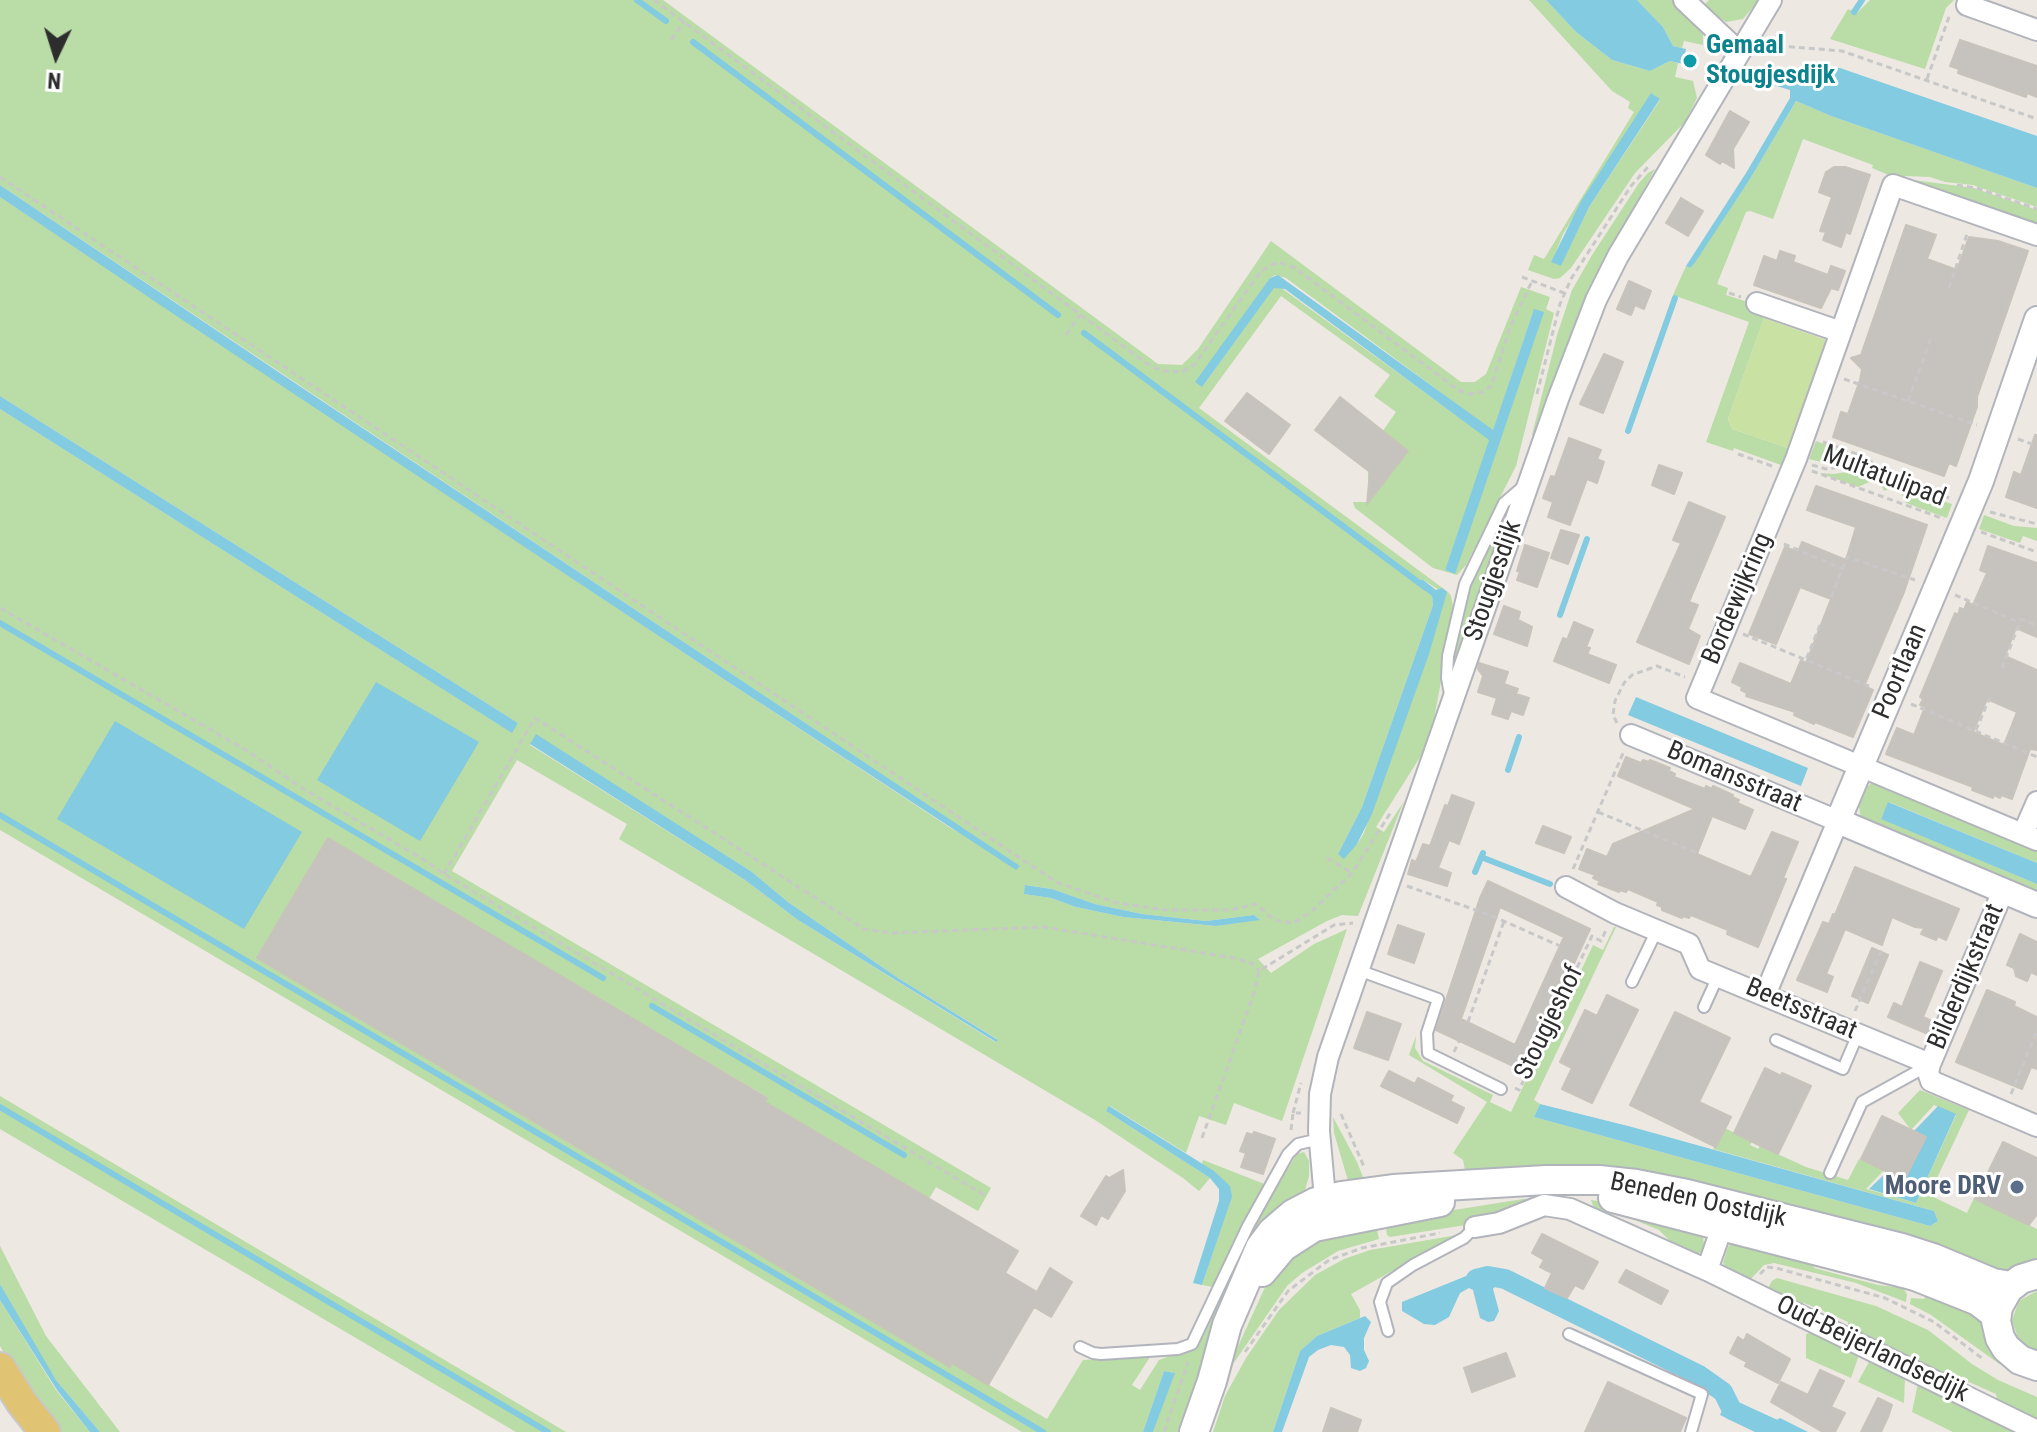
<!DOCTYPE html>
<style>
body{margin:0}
#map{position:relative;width:2037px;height:1432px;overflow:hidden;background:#ede8e2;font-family:"Roboto Condensed",sans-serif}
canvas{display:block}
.north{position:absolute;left:16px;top:16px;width:80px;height:80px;-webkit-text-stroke:6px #fff;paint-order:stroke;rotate:184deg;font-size:22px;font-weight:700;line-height:32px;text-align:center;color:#2d2d2d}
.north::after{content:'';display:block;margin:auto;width:28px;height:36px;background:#2d2d2d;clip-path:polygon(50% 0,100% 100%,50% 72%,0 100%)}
</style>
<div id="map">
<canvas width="2037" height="1432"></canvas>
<div class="north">N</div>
</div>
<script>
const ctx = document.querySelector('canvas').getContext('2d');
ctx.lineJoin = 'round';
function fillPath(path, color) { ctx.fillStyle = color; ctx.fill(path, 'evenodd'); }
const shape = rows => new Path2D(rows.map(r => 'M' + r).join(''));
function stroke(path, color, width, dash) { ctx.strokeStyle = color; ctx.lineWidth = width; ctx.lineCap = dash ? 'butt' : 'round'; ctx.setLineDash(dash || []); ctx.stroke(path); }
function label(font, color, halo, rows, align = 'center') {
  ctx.font = font + ' "Roboto Condensed",sans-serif'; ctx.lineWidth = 6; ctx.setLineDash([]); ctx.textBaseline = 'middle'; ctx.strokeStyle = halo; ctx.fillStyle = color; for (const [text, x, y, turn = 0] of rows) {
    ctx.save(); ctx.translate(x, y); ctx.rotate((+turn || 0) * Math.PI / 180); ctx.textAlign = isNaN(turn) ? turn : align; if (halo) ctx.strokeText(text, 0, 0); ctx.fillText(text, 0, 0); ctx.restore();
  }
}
fillPath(shape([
 [0,0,663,0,1158,364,1182,365,1198,349,1271,241,1461,382,1475,382,1486,374,1521,287,1550,297,1546,309,1554,313,1516,466,1466,565,1457,575,1433,568,1355,508,1353,502,1368,502,1368,466,1386,479,1408,451,1382,432,1396,412,1374,396,1390,375,1281,296,1199,408,1448,592,1451,596,1454,612,1433,724,1422,754,1376,827,1384,832,1404,801,1358,916,1342,915,1327,921,1258,959,1271,973,1314,944,1347,929,1282,1121,1234,1103,1226,1125,1199,1116,1186,1153,1110,1106,1106,1111,1210,1178,1199,1191,1183,1178,1095,1120,619,839,627,824,517,760,452,871,991,1188,978,1211,936,1187,929,1199,765,1102,767,1097,328,839,257,957,950,1366,952,1363,1047,1419,1083,1360,1150,1357,1132,1385,1140,1390,1159,1360,1195,1347,1203,1337,1244,1243,1262,1208,1297,1154,1304,1152,1309,1161,1309,1176,1305,1190,1182,1432,1153,1432,1174,1373,1164,1371,1143,1432,1022,1432,0,830,0,409,511,732,518,723,0,396,0,197,725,680,949,827,1019,866,0,185],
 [1275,275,1286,278,1493,431,1534,309,1454,573,1445,570,1490,440,1280,287,1274,287,1202,387,1270,278],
 [1422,579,1445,594,1428,654,1363,835,1357,844,1338,854,1362,807,1433,605,1432,595,1418,585],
 [536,735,752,872,788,902,898,978,997,1039,995,1042,798,920,745,880,530,745],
 [1026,885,1052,889,1095,904,1142,914,1206,921,1254,915,1259,919,1216,926,1123,917,1076,907,1051,898,1024,894],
 [1529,0,1546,0,1576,32,1612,60,1650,71,1670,61,1678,63,1675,77,1693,81,1697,98,1685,122,1635,173,1571,268,1560,278,1554,279,1528,270,1534,255,1544,259,1634,112,1628,108,1630,102,1612,91],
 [1652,94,1660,100,1589,207,1561,265,1552,262,1563,234],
 [1637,0,1672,0,1703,34,1703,45,1684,41,1682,48,1673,46,1663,27],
 [1709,0,1759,0,1743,19,1726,22,1703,6],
 [1870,0,1954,0,1946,8,1925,69,1830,39,1848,9,1857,13],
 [1796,101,1831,116,2037,188,2037,207,1973,185,1945,182,1930,177,1905,176,1903,181,1872,168,1873,165,1803,139,1773,219,1750,211,1746,212,1717,284,1728,288,1726,295,1760,306,1757,314,1764,318,1728,419,1732,429,1788,448,1781,465,1734,448,1733,451,1706,442,1749,322,1673,295,1686,266,1690,268,1750,179],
 [1655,169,1585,298,1535,435,1532,435,1557,335,1572,290,1592,255,1639,183,1648,173],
 [1913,180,1974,188,2037,210,2037,229,1913,184],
 [1816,441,1862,458,1858,461,1829,464,1809,459],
 [1859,470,1898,478,1932,498,1952,504,1947,518,1906,503,1897,485,1884,491,1878,478,1858,487,1819,473,1834,474],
 [1508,502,1512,504,1453,669,1450,668,1466,591],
 [1984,515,2014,526,2037,528,2037,541,2023,536,2020,543,1979,529],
 [1875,780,2037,848,2037,863,1889,802,1881,818,2037,884,2037,896,1861,820,1859,806,1867,787],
 [1614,927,1616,927,1534,1100,1540,1104,1534,1117,1930,1226,1938,1221,1934,1211,1713,1149,1725,1128,1752,1142,1750,1145,1758,1149,1760,1146,1806,1167,1848,1180,1859,1159,1884,1170,1866,1189,1916,1203,1956,1115,1934,1105,1911,1130,1898,1113,1920,1090,1969,1110,1929,1195,1967,1213,1974,1198,2037,1229,2037,1265,2031,1268,1985,1275,1728,1197,1467,1180,1463,1160,1453,1153,1487,1102,1409,1055,1416,1036,1415,1048,1423,1061,1493,1095,1490,1102,1511,1112,1531,1070,1534,1071,1593,945,1603,950],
 [0,1096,566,1432,516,1432,0,1129],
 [1333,1117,1357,1162,1365,1182,1349,1184,1334,1133],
 [1203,1160,1267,1185,1213,1287,1202,1285,1230,1202,1202,1163],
 [1523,1199,1537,1199,1491,1221,1390,1237,1387,1235,1385,1221],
 [1591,1200,1610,1203,1703,1234,1704,1248,1700,1253,1693,1254,1674,1245,1659,1230,1608,1209,1595,1211],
 [1375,1221,1379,1239,1338,1251,1302,1273,1287,1286,1224,1377,1272,1272,1312,1236],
 [1457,1235,1458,1237,1433,1248,1351,1294,1360,1310,1360,1318,1317,1336,1300,1351,1273,1432,1213,1432,1225,1396,1246,1358,1279,1310,1315,1275,1344,1259,1370,1250],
 [1753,1240,1814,1265,1814,1268,1878,1285,1903,1288,1907,1294,1906,1302,1856,1283,1774,1263,1764,1265,1750,1280,1728,1271,1723,1263,1728,1247,1733,1241],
 [0,1246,46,1336,120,1432,100,1432,56,1380,41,1357,0,1284],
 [1777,1278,1876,1306,1928,1330,1972,1364,1998,1380,2037,1397,2037,1421,1998,1403,1996,1394,1969,1382,1961,1385,1848,1329,1848,1322,1835,1316,1829,1316,1824,1311,1804,1303,1800,1306,1767,1290,1772,1281],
 [2037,1291,2037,1350,2028,1347,2018,1338,2012,1320,2019,1301],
 [1926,1295,1970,1303,2037,1373,2037,1382,1998,1363,1931,1315,1910,1304,1911,1298,1924,1299],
 [0,1300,56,1390,90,1432,59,1432,7,1358,0,1346],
 [1813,1332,1859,1355,1851,1378,1806,1358,1806,1334],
 [1870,1360,1905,1377,1904,1403,1858,1382],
 [1918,1383,2018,1432,1953,1432,1912,1412]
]), '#badca6');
fillPath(shape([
 [1764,318,1826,340,1788,448,1732,429,1728,419]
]), '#c9e2a3');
fillPath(shape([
 [1546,0,1637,0,1663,27,1673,46,1686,49,1683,64,1670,61,1650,71,1612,60,1576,32],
 [1823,66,1840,68,2037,136,2037,188,1831,116,1796,101,1750,179,1694,264,1690,268,1686,266,1746,173,1790,98,1790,90,1773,85,1777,70,1794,73,1800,68],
 [1651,93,1660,99,1589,207,1561,266,1551,262,1580,203],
 [0,185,280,373,1020,866,1016,870,725,680,175,315,0,197],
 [1278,275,1493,430,1534,309,1544,312,1455,574,1445,570,1489,440,1285,289,1274,288,1202,387,1195,382,1270,278],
 [0,396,518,723,512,733,0,409],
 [1422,579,1436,590,1442,588,1447,592,1429,654,1372,814,1357,844,1344,859,1338,854,1362,807,1433,605,1432,596,1418,585],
 [376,682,479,742,420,841,317,780],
 [1636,697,1808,768,1801,786,1628,715],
 [115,721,302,832,244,929,57,819],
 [536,734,752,872,788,902,898,978,998,1040,996,1042,798,920,745,880,530,744],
 [1888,802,2037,863,2037,884,1881,819],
 [1025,885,1052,889,1095,904,1142,914,1206,921,1254,915,1260,920,1216,926,1123,917,1076,907,1051,898,1024,894],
 [1540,1104,1632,1127,1934,1211,1938,1221,1930,1226,1534,1117],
 [1109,1106,1214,1171,1230,1186,1232,1197,1202,1285,1193,1283,1219,1201,1219,1189,1210,1178,1106,1111],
 [1938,1106,1956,1114,1916,1203,1869,1189,1887,1172,1905,1180,1925,1137,1914,1131],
 [1490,1269,1503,1275,1493,1289,1499,1311,1494,1321,1488,1322,1480,1318,1473,1290,1469,1288,1460,1293,1449,1317,1435,1325,1424,1324,1402,1311,1402,1302,1481,1270],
 [0,1284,56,1380,100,1432,90,1432,57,1390,0,1300],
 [1365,1316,1371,1322,1364,1338,1364,1350,1369,1361,1366,1368,1360,1371,1351,1368,1350,1355,1344,1347,1331,1345,1318,1350,1309,1357,1282,1432,1273,1432,1300,1351,1317,1336],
 [1164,1371,1175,1373,1153,1432,1143,1432],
 [1728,1397,1775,1421,1780,1418,1808,1432,1755,1432,1720,1415]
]), '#83cbe1');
stroke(shape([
 [637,0,666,21],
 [1854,12,1862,0],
 [693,42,1058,315],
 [1084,333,1426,588],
 [1628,431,1675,298],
 [1560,615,1587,539],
 [0,623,603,978],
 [1508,770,1519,737],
 [0,815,1043,1432],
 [1481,857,1550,884],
 [1475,872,1483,853],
 [652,1006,904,1155],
 [0,1107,548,1432]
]), '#83cbe1', 6);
stroke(shape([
 [1476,1279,1488,1276,1505,1279,1699,1375,1723,1392,1732,1410,1780,1432]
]), '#83cbe1', 20);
const building = shape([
 [1960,40,2037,66,2037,97,2027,93,2026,97,1958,73,1959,69,1950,66,1960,40],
 [1730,111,1749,122,1733,149,1734,168,1722,161,1720,164,1706,155,1730,111],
 [1834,167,1845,167,1870,175,1850,234,1846,232,1841,247,1823,240,1826,232,1820,231,1832,197,1819,192,1826,172,1834,167],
 [1681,198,1703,211,1688,236,1666,223,1681,198],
 [1906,225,1936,235,1927,259,1957,270,1969,237,1998,241,2028,251,1977,397,1977,407,1956,466,1949,463,1944,476,1833,437,1841,412,1848,414,1860,380,1862,369,1851,358,1861,355,1906,225],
 [1780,251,1795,256,1793,262,1828,275,1831,266,1845,271,1838,290,1831,288,1821,308,1754,285,1764,256,1777,261,1780,251],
 [1629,281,1651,291,1644,309,1635,305,1631,315,1617,309,1629,281],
 [1604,354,1623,362,1603,413,1580,404,1604,354],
 [1247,393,1290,425,1269,454,1225,421,1247,393],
 [1340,397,1408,451,1367,504,1370,472,1315,430,1340,397],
 [2035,435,2037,435,2037,508,2006,497,2014,472,2021,475,2035,435],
 [1569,438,1601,450,1597,459,1604,462,1597,483,1587,479,1570,525,1548,517,1553,502,1543,498,1551,476,1555,477,1569,438],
 [1659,465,1682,473,1674,494,1652,485,1659,465],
 [1816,486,1927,525,1904,592,1864,686,1873,690,1853,737,1815,722,1814,724,1794,715,1795,712,1746,696,1747,693,1741,690,1742,687,1732,682,1740,663,1791,684,1801,660,1806,663,1831,599,1800,587,1776,644,1749,634,1785,547,1798,552,1802,542,1846,560,1856,527,1807,510,1816,486],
 [1689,502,1725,517,1689,602,1698,605,1688,629,1700,636,1689,664,1637,642,1681,543,1673,540,1689,502],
 [1561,530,1579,535,1568,564,1551,558,1561,530],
 [1525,545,1549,553,1537,587,1517,580,1520,572,1517,571,1525,545],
 [1988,546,2037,563,2037,637,2016,628,2005,656,2037,670,2037,750,2030,749,2012,799,2001,795,2000,798,1994,795,1993,798,1972,790,1973,787,1886,754,1897,728,1914,735,1925,707,1920,705,1923,699,1920,697,1955,613,1958,615,1960,608,1964,610,1967,602,1973,605,1987,573,1980,570,1988,546],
 [1987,699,2017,712,2004,745,1973,732,1987,699],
 [1504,606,1520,612,1518,620,1532,627,1527,646,1494,634,1504,606],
 [1574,622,1593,630,1586,647,1590,648,1587,654,1616,665,1609,683,1554,661,1563,638,1567,640,1574,622],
 [1479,663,1508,672,1504,684,1518,689,1516,694,1529,698,1523,715,1511,711,1508,719,1492,714,1497,698,1478,692,1483,676,1478,669,1479,663],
 [1626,757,1641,763,1643,760,1649,762,1650,760,1670,768,1669,771,1675,774,1674,777,1705,789,1706,786,1712,789,1713,786,1733,795,1732,797,1739,800,1737,803,1753,810,1745,829,1712,816,1697,854,1751,877,1772,832,1798,842,1783,878,1786,879,1758,947,1727,934,1728,930,1691,915,1689,918,1683,916,1682,918,1662,910,1662,907,1657,905,1658,902,1628,889,1626,892,1620,890,1619,892,1598,884,1600,881,1593,878,1595,875,1579,869,1587,849,1607,857,1613,844,1695,809,1618,776,1626,757],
 [1452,795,1474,803,1459,844,1449,840,1438,868,1451,873,1447,886,1408,874,1412,860,1416,862,1423,844,1430,846,1445,805,1448,806,1452,795],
 [1543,826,1571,837,1564,853,1536,843,1543,826],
 [328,838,767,1098,765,1102,1018,1251,1005,1273,1037,1292,1050,1268,1072,1282,1051,1317,1034,1307,988,1385,952,1363,950,1367,257,958,328,838],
 [1855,867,1959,909,1946,940,1938,936,1936,940,1921,934,1924,928,1915,927,1892,917,1882,945,1845,929,1826,974,1833,977,1827,992,1797,980,1823,922,1829,924,1833,914,1835,915,1855,867],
 [1488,881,1590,929,1524,1071,1436,1030,1480,898,1488,881],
 [1500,907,1564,937,1515,1045,1461,1019,1500,907],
 [1398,925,1424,934,1414,963,1388,954,1398,925],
 [2020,934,2037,942,2037,975,2031,972,2027,981,2016,976,2014,968,2007,965,2020,934],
 [1872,948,1888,955,1868,1003,1852,996,1872,948],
 [1920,962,1942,971,1923,1017,1934,1022,1928,1034,1888,1017,1894,1003,1902,1007,1920,962],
 [1987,990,2015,1002,2014,1006,2037,1017,2037,1069,2031,1067,2022,1089,1956,1062,1987,990],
 [1607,995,1638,1010,1592,1103,1562,1089,1572,1068,1560,1062,1585,1010,1597,1016,1607,995],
 [1367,1012,1401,1024,1388,1060,1354,1048,1367,1012],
 [1675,1012,1730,1038,1699,1102,1731,1117,1716,1147,1630,1105,1675,1012],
 [1765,1068,1781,1076,1782,1073,1811,1086,1778,1154,1734,1133,1765,1068],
 [1389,1071,1415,1084,1418,1078,1453,1096,1450,1101,1464,1108,1457,1123,1381,1086,1389,1071],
 [1882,1116,1926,1137,1904,1180,1861,1159,1882,1116],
 [1254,1132,1275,1139,1263,1174,1241,1167,1246,1153,1240,1151,1247,1133,1253,1135,1254,1132],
 [2003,1142,2037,1158,2037,1214,2029,1225,1975,1199,2003,1142],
 [1123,1170,1125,1191,1108,1219,1101,1215,1096,1225,1081,1216,1106,1176,1109,1178,1123,1170],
 [1542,1234,1598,1262,1583,1289,1575,1285,1567,1298,1545,1288,1552,1273,1540,1267,1544,1260,1532,1253,1542,1234],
 [1626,1270,1668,1291,1661,1304,1619,1282,1626,1270],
 [1747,1334,1790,1359,1778,1383,1745,1366,1747,1362,1730,1353,1738,1337,1744,1341,1747,1334],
 [1506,1353,1515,1376,1472,1392,1464,1368,1506,1353],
 [1820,1370,1844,1381,1831,1407,1845,1413,1835,1432,1823,1432,1771,1402,1781,1382,1808,1395,1820,1370],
 [1608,1382,1686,1418,1680,1432,1585,1432,1608,1382],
 [1878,1398,1892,1405,1888,1417,1881,1432,1861,1432,1878,1398],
 [1331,1408,1361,1420,1357,1432,1323,1432,1331,1408]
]);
fillPath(building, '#c6c2bd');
stroke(building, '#c8c3bb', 2);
const service = shape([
 [1450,694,1447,678,1448,656,1465,584,1504,503,1526,484],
 [1358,970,1438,999,1427,1033,1428,1053,1501,1089],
 [1632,982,1657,930],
 [1704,1007,1718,976],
 [1776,1040,1843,1069,1858,1034],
 [1830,1173,1862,1102,1929,1065],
 [1388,1331,1380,1302,1387,1283,1413,1265,1464,1238,1475,1227],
 [1569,1334,1702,1394,1691,1432],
 [1080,1347,1093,1353,1101,1354,1178,1349,1192,1344,1248,1226,1288,1154,1298,1144,1320,1139]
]);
const minor = shape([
 [1684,0,1739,52],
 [1967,5,2037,30],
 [2037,235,1893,185,1796,459,1697,698,2037,840],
 [1757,303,1841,332],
 [1631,735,1838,821,1765,995],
 [2023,834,2037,802],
 [1566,887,1615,913,1689,944,1700,969,1930,1064,1928,1072,1931,1081,2037,1126],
 [1930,1064,2003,891],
 [1333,1212,1324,1187,1319,1131,1320,1094,1328,1057,1558,399,1596,300,1618,256,1771,0],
 [1475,1227,1499,1223,1544,1205,1570,1209,1707,1270,2037,1431],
 [1707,1270,1726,1216]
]);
const tertiary = shape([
 [2037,319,1981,481,1838,821,2037,905]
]);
const secondary = shape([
 [1613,1198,1915,1276,1978,1301,1996,1315],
 [1262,1272,1283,1247,1314,1227,1440,1202],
 [2037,1274,2021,1279,2008,1289,1998,1307,1996,1321,2000,1338,2006,1348,2020,1360,2037,1366],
 [1194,1432,1212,1381,1227,1325,1260,1248,1272,1232,1293,1214,1316,1202,1341,1196,1393,1189,1546,1180,1599,1180,1636,1184,1687,1194,1902,1248,1933,1258,1993,1283,2011,1286]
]);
const primary = shape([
 [0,1368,22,1403,45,1432]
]);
stroke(service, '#b2b4bc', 14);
stroke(minor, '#b2b4bc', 24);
stroke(tertiary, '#b2b4bc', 28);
stroke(secondary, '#b2b4bc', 32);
stroke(primary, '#c8c8c8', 34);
stroke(shape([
 [654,0,1146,363,1162,371,1182,372,1194,365,1261,271,1278,262,1295,268,1458,390,1470,394,1483,392,1492,385,1509,330,1532,281],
 [671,40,684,22],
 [1770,41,1781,46,1842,51,2037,119],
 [1927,79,1950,14],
 [0,177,1056,882,1117,903,1166,910,1231,910,1256,904,1274,920,1294,923,1312,911,1352,873,1391,812],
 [1957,185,1977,188,2037,209],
 [1522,277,1564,293],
 [1949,288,1968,231],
 [1729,293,1741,297],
 [1066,335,1080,315],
 [1844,379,1977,425],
 [1537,394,1560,304,1571,279,1631,186,1648,167],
 [1908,401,1932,335],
 [2018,439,2037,446],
 [1823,442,1868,458,1876,467],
 [1738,454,1772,466],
 [1812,465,1826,469,1857,465,1876,467,1949,498],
 [1812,471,1944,519],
 [1990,512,2037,524],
 [1981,532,2037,552],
 [1784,544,1843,569],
 [1955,595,2016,621,2021,619,2037,626],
 [1831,597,1847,557,1915,580],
 [0,608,249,752,302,788,426,861,444,874,986,1196],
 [1820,625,1806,660,1871,687],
 [1743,634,1806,660],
 [2002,668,2021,619],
 [1911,704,2037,757],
 [1617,723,1613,715,1615,701,1624,683,1632,675,1657,666,1685,677],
 [1976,730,1990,697],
 [1598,812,1697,853],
 [1327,858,1352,873],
 [1573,869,1624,751],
 [444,874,535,718,864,929,891,933,1044,927,1234,958,1253,964,1259,971],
 [1407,886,1490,915,1560,946],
 [1855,1011,1882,949],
 [1468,1022,1504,921],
 [1454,1052,1459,1041],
 [1515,1088,1519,1090,1592,936,1601,941,1606,930],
 [2011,1094,2037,1031],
 [1293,1113,1301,1083],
 [1341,1114,1365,1169],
 [1291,1130,1293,1113,1301,1113],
 [1202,1138,1255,990,1259,971,1334,925,1353,923],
 [1760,1274,1767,1267,1776,1268,1885,1298,1934,1322,1983,1359],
 [1245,1352,1288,1291,1329,1260,1362,1248,1440,1233],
 [1164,1432,1188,1362]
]), '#c8c8c8', 3, [6, 4]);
stroke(service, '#fff', 10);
stroke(minor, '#fff', 20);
stroke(tertiary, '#fff', 24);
stroke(secondary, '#fff', 28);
stroke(primary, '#e1c473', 30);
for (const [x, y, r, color] of [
 [1690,61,8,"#0f9aa8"],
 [2017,1187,8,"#5c6f8a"]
]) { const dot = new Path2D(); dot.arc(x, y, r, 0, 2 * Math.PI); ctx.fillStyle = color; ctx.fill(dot); stroke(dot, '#fff', 3); }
label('bold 26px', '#0d838f', '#fff', [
 ["Gemaal",1706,46],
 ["Stougjesdijk",1706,76]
], 'left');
label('26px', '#2d2d2d', '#fff', [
 ["Multatulipad",1884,477,21],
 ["Stougjesdijk",1494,581,-71],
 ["Bordewijkring",1738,599,-67],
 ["Poortlaan",1901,672,-67],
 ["Bomansstraat",1734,778,23],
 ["Bilderdijkstraat",1967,977,-67],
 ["Beetsstraat",1801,1010,23],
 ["Stougjeshof",1550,1023,-64],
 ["Beneden Oostdijk",1698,1201,12],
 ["Oud-Beijerlandsedijk",1872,1350,26]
]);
label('bold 26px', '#4e5e75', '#fff', [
 ["Moore DRV",2001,1187]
], 'right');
</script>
